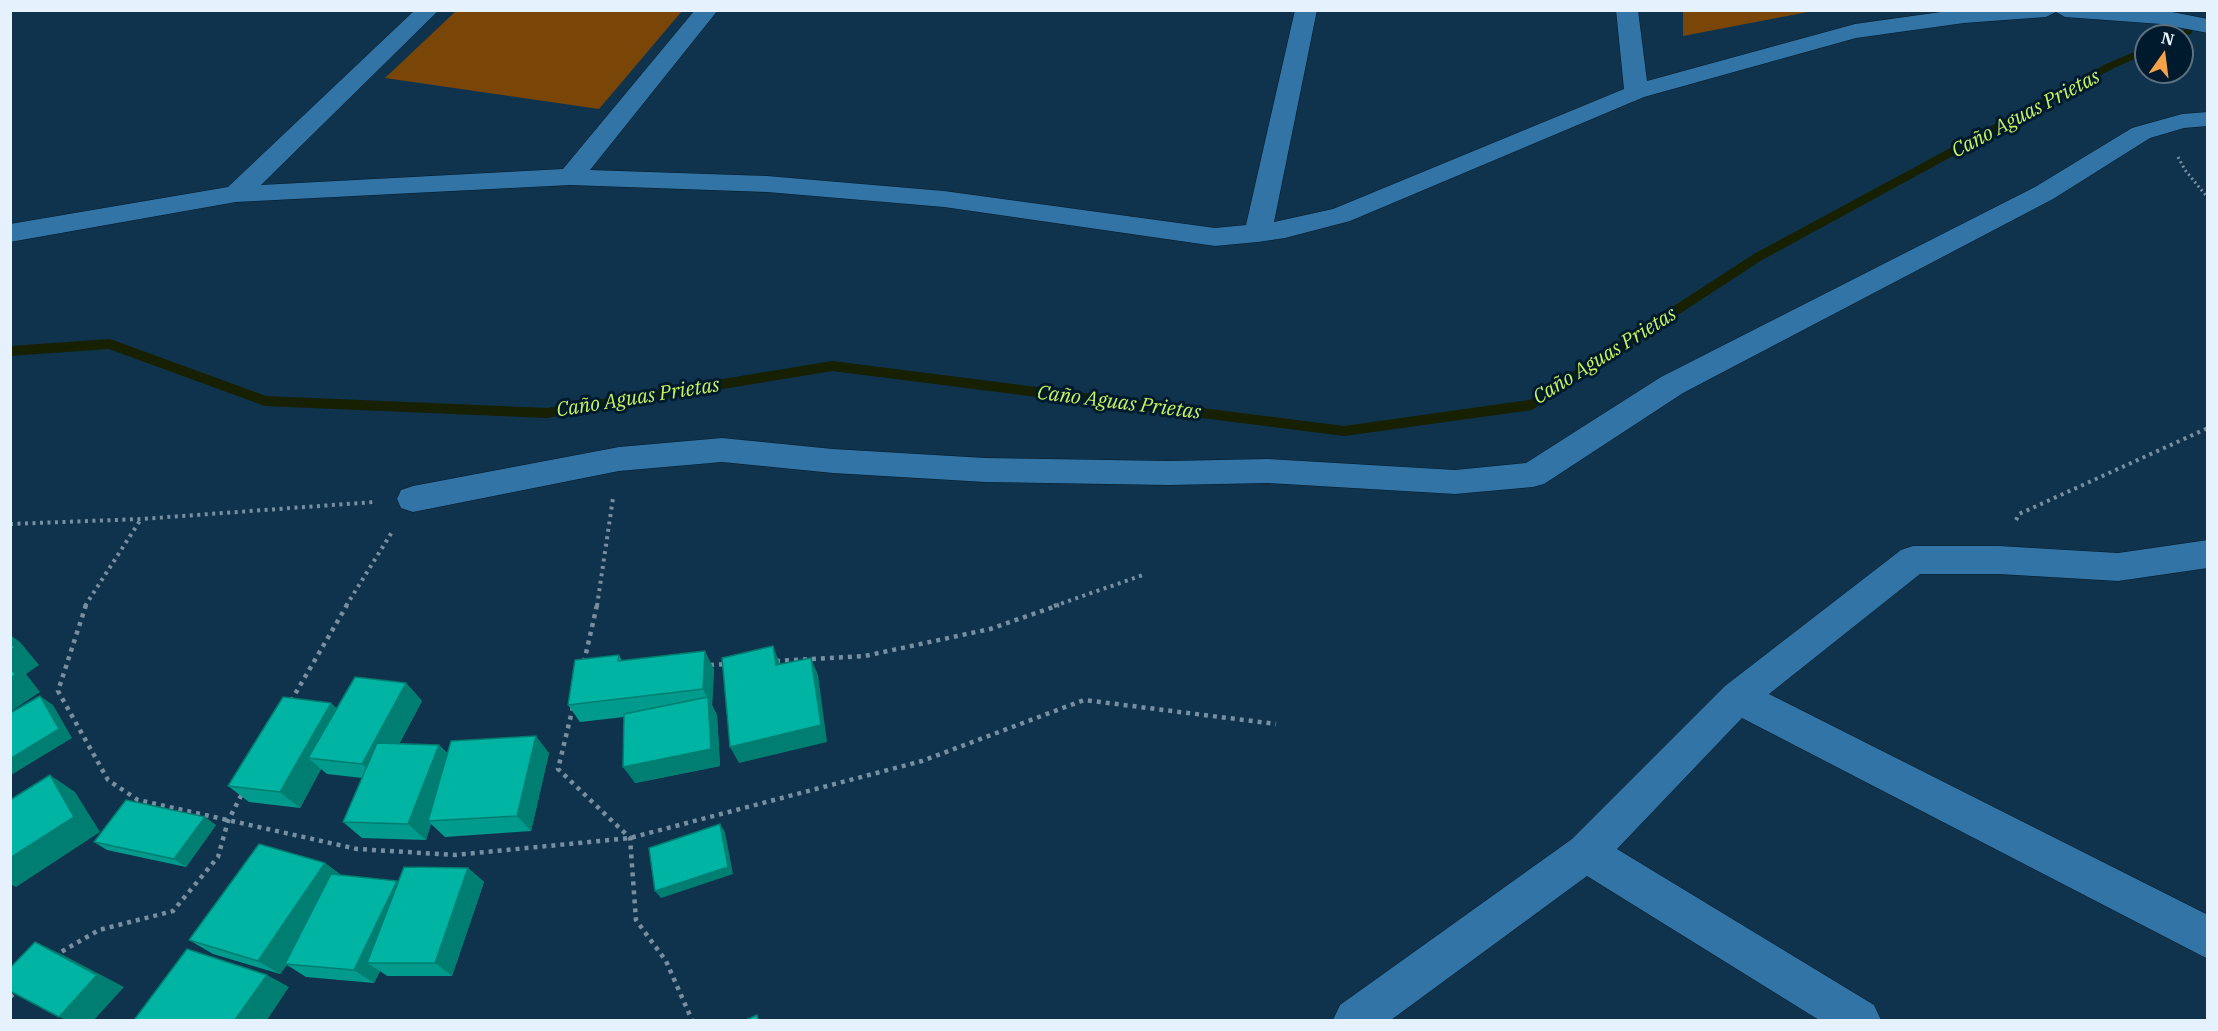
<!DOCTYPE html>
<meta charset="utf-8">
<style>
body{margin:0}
#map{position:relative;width:2218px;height:1031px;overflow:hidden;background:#0f334c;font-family:"IBM Plex Serif",serif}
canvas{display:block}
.frame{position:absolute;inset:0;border:12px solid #e5f2fd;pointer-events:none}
.north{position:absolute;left:2134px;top:24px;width:60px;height:60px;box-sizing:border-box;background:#001a2d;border:2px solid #5c7080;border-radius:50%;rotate:14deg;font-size:16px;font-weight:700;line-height:24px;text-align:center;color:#e5f2fd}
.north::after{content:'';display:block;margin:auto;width:21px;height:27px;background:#f7a149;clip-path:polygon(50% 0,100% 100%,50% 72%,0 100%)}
</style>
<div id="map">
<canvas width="2218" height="1031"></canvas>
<div class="frame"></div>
<div class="north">N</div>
</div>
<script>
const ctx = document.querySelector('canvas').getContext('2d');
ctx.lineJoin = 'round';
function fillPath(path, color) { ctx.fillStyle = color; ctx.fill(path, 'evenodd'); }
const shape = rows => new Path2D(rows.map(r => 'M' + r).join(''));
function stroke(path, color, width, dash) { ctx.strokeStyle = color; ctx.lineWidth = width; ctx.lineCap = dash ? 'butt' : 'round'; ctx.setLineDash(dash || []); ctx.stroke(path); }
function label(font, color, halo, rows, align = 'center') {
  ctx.font = font + ' "IBM Plex Serif",serif'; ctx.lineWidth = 6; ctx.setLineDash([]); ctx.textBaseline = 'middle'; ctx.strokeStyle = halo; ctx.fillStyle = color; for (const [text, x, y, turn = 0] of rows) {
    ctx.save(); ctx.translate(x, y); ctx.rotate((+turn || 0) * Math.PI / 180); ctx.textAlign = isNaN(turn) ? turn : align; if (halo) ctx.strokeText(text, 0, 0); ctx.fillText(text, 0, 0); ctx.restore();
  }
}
fillPath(shape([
 [456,11,456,10,682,11,599,109,385,78],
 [1683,11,1683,10,1813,11,1683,36]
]), '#794608');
fillPath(shape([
 [2188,28,2192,29,2192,33,2182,38,2182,36,2173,36,2188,28],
 [2146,47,2146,54,2114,68,1762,260,1532,410,1344,436,832,371,547,418,265,406,109,349,10,356,10,346,110,339,266,396,547,408,832,361,1344,426,1529,400,1754,254,2106,64,2146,47]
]), '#172000');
const minor = shape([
 [415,10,439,10,261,185,563,169,695,10,718,10,590,170,767,176,944,191,1215,228,1246,225,1295,10,1317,10,1274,222,1333,209,1624,89,1616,10,1638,10,1647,81,1855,24,1955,10,2162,10,2208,19,2208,33,2161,24,2065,17,2056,12,2046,17,1964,23,1856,38,1644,97,1350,221,1285,238,1258,242,1215,246,944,207,767,192,570,185,236,202,10,242,10,224,228,187,415,10],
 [2208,112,2208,126,2184,128,2150,138,2053,199,1683,393,1544,484,1533,487,1455,494,1268,483,1169,485,985,482,833,473,722,462,619,471,413,512,401,508,397,499,401,490,413,486,619,447,722,438,833,449,985,458,1169,461,1268,459,1455,470,1526,463,1661,377,2035,187,2132,128,2182,114,2208,112],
 [2208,540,2208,568,2118,581,1999,574,1920,574,1769,694,2208,915,2208,959,1742,718,1617,849,1874,1005,1881,1020,1819,1020,1587,876,1391,1020,1333,1020,1340,1005,1572,839,1725,686,1901,550,1913,546,1999,546,2118,553,2208,540]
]);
stroke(minor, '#051a29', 1);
stroke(shape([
 [2178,157,2185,170,2208,198]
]), '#778fa2', 3, [2, 3]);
stroke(shape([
 [2016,520,2019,514,2208,428],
 [10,524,141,519,374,502],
 [85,606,141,519],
 [346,606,392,532],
 [597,606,613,498],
 [1054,606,1143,575]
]), '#778fa2', 4, [3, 4.5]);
stroke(shape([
 [86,605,58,691,108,780,138,800,357,849,455,855,630,838,922,761,1084,700,1276,724],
 [776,661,865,656,990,629,1059,605],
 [584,662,597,605],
 [710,665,726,664],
 [291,701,347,605],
 [573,707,558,769,630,838,636,920,666,961,692,1020],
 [54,956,99,930,173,911,218,857,228,821,243,792],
 [10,997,18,990]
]), '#778fa2', 4.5, [4, 5]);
fillPath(minor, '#3274a5');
fillPath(shape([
 [619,655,622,661,714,669,712,705,717,715,720,766,635,783,624,717,580,722,568,705],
 [406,683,422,701,399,744,439,745,448,754,549,753,531,831,445,837,431,824,426,840,362,838,343,822,362,778,327,774,321,769,300,808,249,802,228,786,331,703,337,709],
 [216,825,186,867,107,850,94,842],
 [325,863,341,875,398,882,468,868,484,882,452,976,387,976,380,971,374,983,306,977,287,965,280,974,213,954,189,940]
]), '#009b8c');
fillPath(shape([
 [10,635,20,642,39,665,26,674,40,692,10,712],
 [773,646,780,664,783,683,776,665],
 [705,651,714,669,712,705,717,715,720,766,635,783,623,767,708,699,703,689],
 [811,658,818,675,827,742,739,763,730,747],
 [406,683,422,701,380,780,362,764],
 [40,696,53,705,72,738,11,775,10,759],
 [331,703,349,720,308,758,321,769,300,808,280,792],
 [536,736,549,753,531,831,517,816],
 [439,745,455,761,428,821,431,824,426,840,408,824],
 [50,775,75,792,100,832,16,887,10,884,10,858],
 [205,817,216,825,186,867,174,859],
 [720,824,725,832,733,874,661,898,655,891],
 [325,863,345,878,285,964,287,965,280,974,258,961],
 [468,868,484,882,452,976,435,963],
 [397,881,415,896,367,963,380,971,374,983,354,970],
 [35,942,63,955,124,987,94,1020,67,1020,59,1017],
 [267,975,289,987,267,1020,235,1020]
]), '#007e72');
const building = shape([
 [10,642,15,648,10,650,10,642],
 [773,646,776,665,811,658,821,725,730,747,722,658,773,646],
 [705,651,703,689,568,705,575,660,619,655,618,661,705,651],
 [10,668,16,675,10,678,10,668],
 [355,677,406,683,362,764,308,758,355,677],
 [40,696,59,729,10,759,10,713,40,696],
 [283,697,331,703,280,792,228,786,283,697],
 [708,697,711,749,623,767,624,714,708,697],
 [536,736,517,816,428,821,451,741,536,736],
 [377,743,439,745,408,824,343,822,377,743],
 [50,775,74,817,10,858,10,800,50,775],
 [126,800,205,817,174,859,94,842,126,800],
 [720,824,728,867,655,891,649,848,720,824],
 [259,844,325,863,258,961,189,940,259,844],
 [404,867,468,868,435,963,367,963,404,867],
 [331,874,397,881,354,970,285,964,331,874],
 [35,942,97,975,59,1017,10,991,10,968,35,942],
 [187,949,267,975,235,1020,134,1020,187,949],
 [757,1015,758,1020,746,1020,757,1015]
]);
fillPath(building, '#00b4a3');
stroke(building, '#007e72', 1.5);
label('italic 20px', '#cbf55c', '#001a2d', [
 ["Caño Aguas Prietas",2026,114,-28],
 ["Caño Aguas Prietas",1605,356,-32],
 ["Caño Aguas Prietas",638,398,-9],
 ["Caño Aguas Prietas",1119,403,7]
]);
</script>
